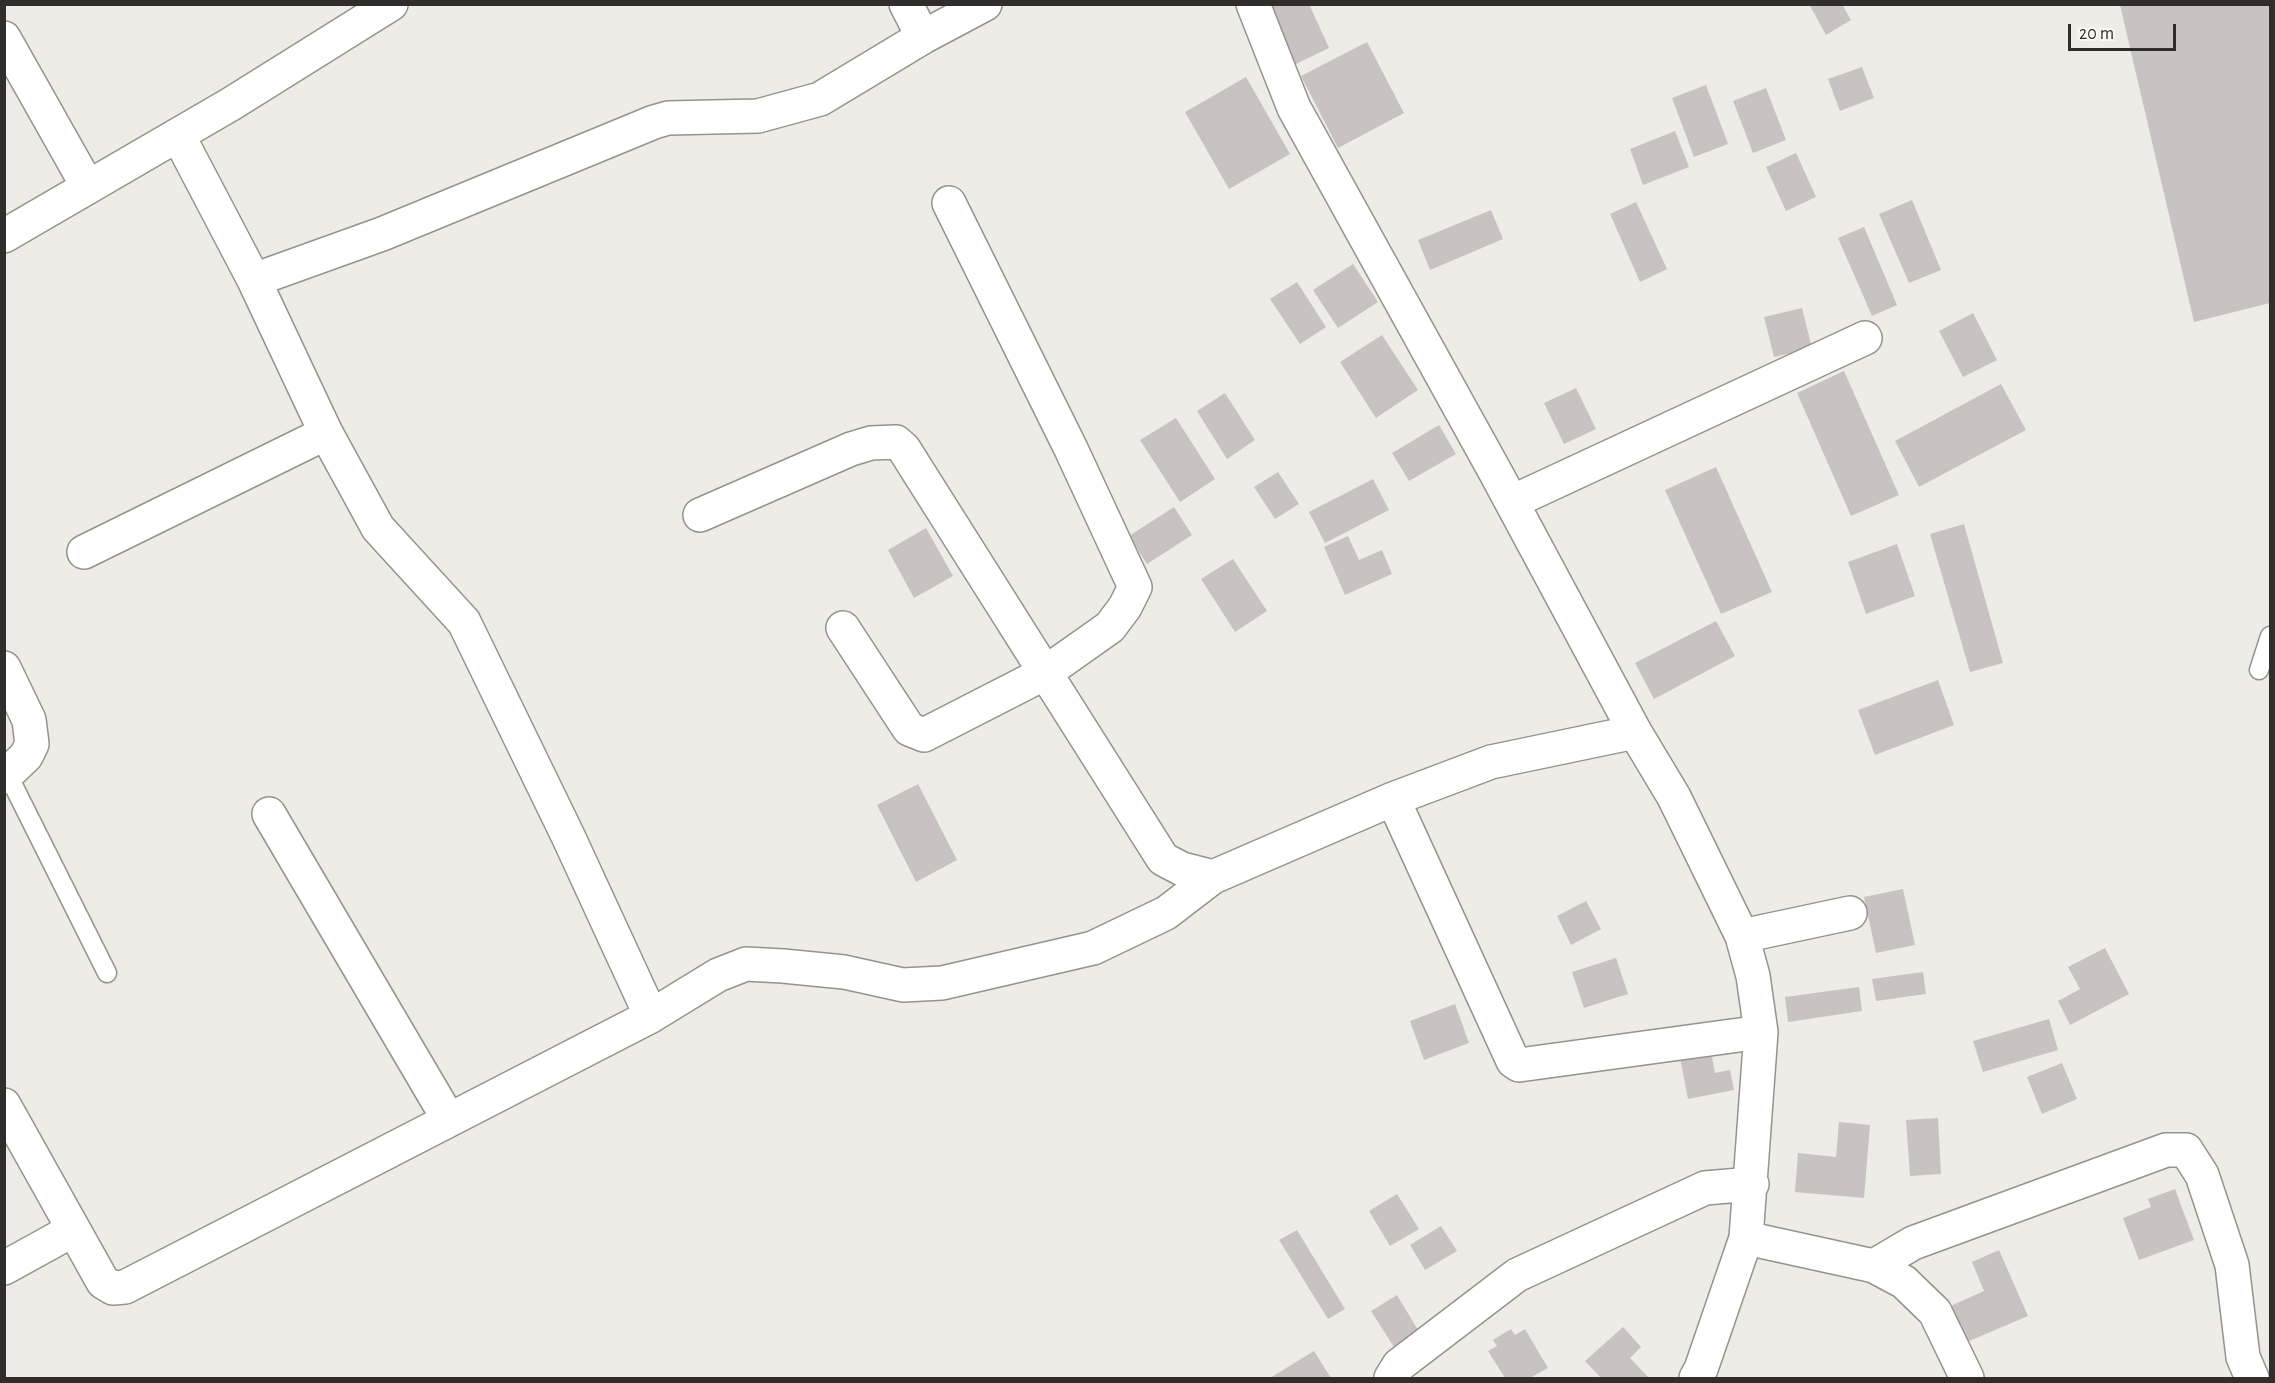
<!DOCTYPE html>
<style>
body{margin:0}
#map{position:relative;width:2275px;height:1383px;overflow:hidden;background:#edece7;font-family:"Alegreya Sans",sans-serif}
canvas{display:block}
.frame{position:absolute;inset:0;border:6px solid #2f2e2d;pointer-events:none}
.scale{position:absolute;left:2068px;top:24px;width:108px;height:27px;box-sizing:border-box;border:3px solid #2f2e2d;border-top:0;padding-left:8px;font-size:18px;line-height:21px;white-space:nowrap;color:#2f2e2d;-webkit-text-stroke:4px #fbf9f5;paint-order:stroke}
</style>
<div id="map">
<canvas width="2275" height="1383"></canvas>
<div class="frame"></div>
<div class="scale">20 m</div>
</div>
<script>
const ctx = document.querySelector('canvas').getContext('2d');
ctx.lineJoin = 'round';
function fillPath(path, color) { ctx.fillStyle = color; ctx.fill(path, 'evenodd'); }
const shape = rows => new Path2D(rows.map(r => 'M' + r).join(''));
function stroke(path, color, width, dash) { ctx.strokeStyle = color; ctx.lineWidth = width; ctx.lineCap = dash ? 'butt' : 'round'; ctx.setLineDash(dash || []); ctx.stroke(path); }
fillPath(shape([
 [1270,4,1309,4,1329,48,1292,66],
 [1809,4,1842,4,1851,20,1826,35],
 [2120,5,2270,5,2270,303,2194,322],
 [1367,42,1404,113,1338,148,1301,76],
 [1862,67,1874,98,1840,111,1828,79],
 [1246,77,1290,154,1229,189,1185,112],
 [1706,85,1728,144,1694,157,1672,98],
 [1766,88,1786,140,1753,153,1733,101],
 [1675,131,1689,167,1643,185,1630,149],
 [1796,153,1816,197,1786,211,1766,167],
 [1912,200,1941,270,1909,283,1879,214],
 [1636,202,1667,269,1640,282,1610,214],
 [1491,210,1503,239,1430,270,1418,240],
 [1864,227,1897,305,1872,316,1838,238],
 [1353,264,1378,302,1338,328,1313,290],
 [1297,282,1326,327,1300,344,1270,299],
 [1802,308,1812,348,1774,357,1764,317],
 [1973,313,1997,360,1963,377,1939,331],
 [1382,335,1418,390,1376,418,1340,362],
 [1844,371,1899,495,1851,516,1797,393],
 [2001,384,2026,430,1919,487,1895,441],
 [1576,388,1596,429,1564,444,1544,403],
 [1225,393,1255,440,1227,459,1197,411],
 [1176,418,1215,479,1180,502,1140,440],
 [1439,425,1456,454,1409,481,1392,453],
 [1716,467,1772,592,1721,614,1665,490],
 [1278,472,1299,504,1275,519,1254,487],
 [1373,479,1389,510,1325,543,1309,512],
 [1174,507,1192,535,1147,564,1129,536],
 [1964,524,2003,663,1970,672,1930,534],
 [926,528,953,576,914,598,888,550],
 [1348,536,1359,560,1382,550,1392,574,1345,595,1324,547],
 [1897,544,1915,596,1866,614,1848,562],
 [1233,559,1267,611,1235,632,1201,579],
 [1716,621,1735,656,1654,699,1635,663],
 [1938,680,1954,725,1875,755,1858,710],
 [918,784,957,860,916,882,877,805],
 [1903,889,1915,945,1876,953,1864,897],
 [1586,901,1601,929,1571,945,1557,916],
 [2105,948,2129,994,2070,1025,2058,1001,2080,989,2068,967],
 [1616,958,1628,994,1584,1008,1572,972],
 [1923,972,1926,994,1876,1001,1872,979],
 [1859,987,1862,1011,1788,1022,1785,997],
 [1455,1004,1469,1043,1424,1060,1410,1021],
 [2049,1019,2058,1050,1983,1072,1973,1041],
 [1709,1042,1715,1073,1730,1070,1734,1090,1688,1099,1678,1048],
 [2062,1063,2077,1099,2042,1114,2027,1077],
 [1938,1118,1941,1174,1910,1176,1906,1120],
 [1839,1122,1870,1125,1864,1198,1795,1192,1798,1153,1836,1157],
 [2175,1189,2194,1240,2139,1260,2123,1218,2151,1207,2148,1199],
 [1397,1194,1419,1229,1390,1246,1369,1211],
 [1441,1226,1457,1251,1425,1270,1410,1245],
 [1297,1230,1345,1309,1328,1319,1279,1240],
 [1999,1250,2028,1316,1962,1344,1946,1308,1984,1291,1972,1262],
 [1397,1295,1424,1340,1399,1355,1371,1311],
 [1623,1327,1641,1347,1630,1358,1649,1378,1601,1378,1585,1361],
 [1511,1329,1515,1335,1525,1329,1548,1368,1530,1378,1505,1378,1488,1351,1497,1346,1493,1340],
 [1314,1351,1331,1378,1270,1378]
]), '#c8c3c2');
const service = shape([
 [2259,670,2270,636],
 [8,775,107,973]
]);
const minor = shape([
 [906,4,923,37],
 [1253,4,1294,108,1497,475,1635,732,1674,797,1742,936,1753,976,1761,1032,1746,1238,1701,1369,1696,1378],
 [4,38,88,187],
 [178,135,254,280,326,433,378,528,464,622,568,836,651,1016],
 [4,236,231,104,391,4],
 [254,280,382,234,654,122,668,118,758,116,820,99,923,37,985,4],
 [1512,502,1865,338],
 [700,515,851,449,871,443,896,442,904,449,921,476,1163,859,1182,869,1213,877,1393,799,1491,762,1635,732],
 [84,552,326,433],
 [843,628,909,729,924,735,1045,673,1110,627,1125,607,1135,587,1071,449,949,203],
 [4,668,29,720,32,744,26,756,4,777],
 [1393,799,1513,1061,1519,1065,1761,1032],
 [269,814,449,1120],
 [1742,936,1850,913],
 [4,1105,103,1282,113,1288,125,1287,651,1016,718,975,746,964,783,966,844,972,903,985,942,983,1093,948,1166,913,1213,877],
 [1746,1238,1874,1266,1904,1282,1935,1312,1967,1378],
 [1874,1266,1913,1243,2166,1150,2186,1150,2202,1175,2232,1265,2243,1357,2252,1378],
 [4,1268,73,1230],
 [1391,1378,1399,1365,1517,1275,1705,1188,1752,1184]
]);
stroke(service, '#94938e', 21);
stroke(minor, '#94938e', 36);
stroke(service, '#fff', 18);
stroke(minor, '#fff', 33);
</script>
